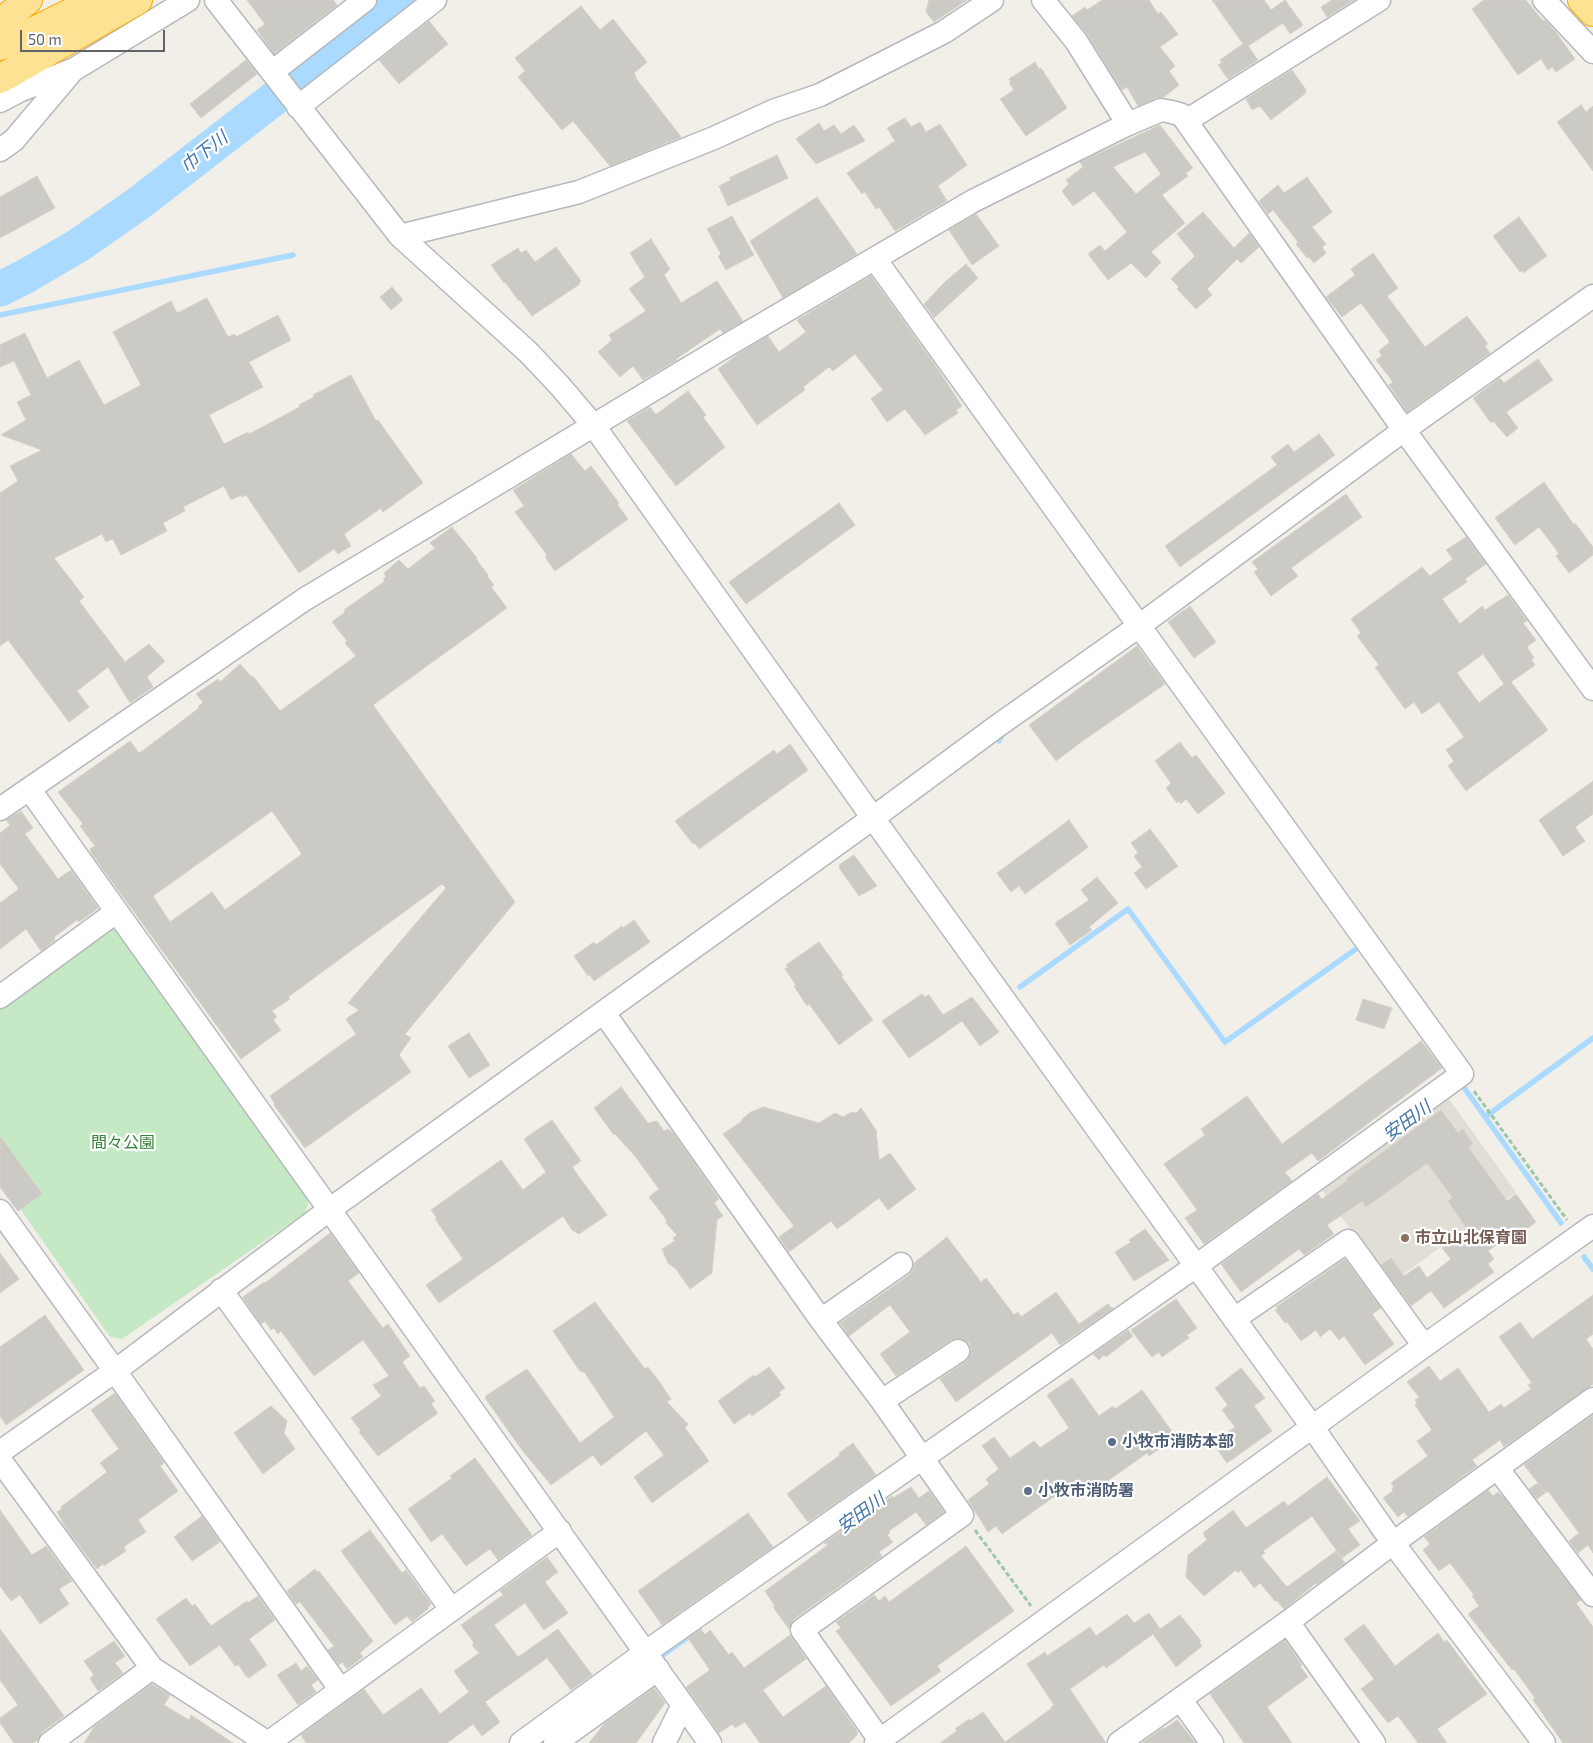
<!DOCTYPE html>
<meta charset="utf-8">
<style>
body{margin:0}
#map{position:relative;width:1593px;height:1743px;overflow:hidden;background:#f1efe8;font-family:"Exo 2",sans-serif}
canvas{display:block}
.scale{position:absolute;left:20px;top:30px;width:145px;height:22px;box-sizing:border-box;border:2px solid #5f6368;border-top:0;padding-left:6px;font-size:15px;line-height:18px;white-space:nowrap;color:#5f6368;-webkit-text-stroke:4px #fff;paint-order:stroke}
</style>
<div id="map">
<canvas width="1593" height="1743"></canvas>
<div class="scale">50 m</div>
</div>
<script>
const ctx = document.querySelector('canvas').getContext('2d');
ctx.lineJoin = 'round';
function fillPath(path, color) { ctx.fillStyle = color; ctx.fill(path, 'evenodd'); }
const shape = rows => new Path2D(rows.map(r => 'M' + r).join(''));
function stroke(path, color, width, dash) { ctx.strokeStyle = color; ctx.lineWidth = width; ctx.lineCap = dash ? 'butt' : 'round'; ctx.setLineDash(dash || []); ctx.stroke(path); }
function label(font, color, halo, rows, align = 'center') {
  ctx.font = font + ' "Exo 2","Noto Sans JP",sans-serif'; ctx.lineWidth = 4.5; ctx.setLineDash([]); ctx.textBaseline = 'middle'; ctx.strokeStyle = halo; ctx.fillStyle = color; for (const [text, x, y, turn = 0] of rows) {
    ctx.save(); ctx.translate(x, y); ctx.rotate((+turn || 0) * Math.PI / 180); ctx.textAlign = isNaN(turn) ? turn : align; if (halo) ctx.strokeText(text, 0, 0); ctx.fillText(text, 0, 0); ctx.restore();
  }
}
fillPath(shape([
 [1449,1099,1516,1192,1390,1284,1321,1189]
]), '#e1ded6');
fillPath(shape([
 [124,926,309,1201,305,1213,122,1339,110,1337,0,1180,0,1006,108,927]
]), '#c5e8c5');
stroke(shape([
 [0,315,293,255],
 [999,741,1004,731],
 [1020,987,1128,909,1225,1042,1363,944],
 [1460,1082,1561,1223],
 [1485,1117,1593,1038],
 [1584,1257,1593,1269],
 [656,1660,699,1629]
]), '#aadaff', 5.5);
stroke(shape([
 [0,289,26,276,79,245,139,203,276,97,398,0]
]), '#aadaff', 35);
const building = shape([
 [247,0,333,0,337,5,274,54,257,30,265,24,247,0],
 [929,0,967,0,934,22,926,12,929,0],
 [1102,0,1149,0,1158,14,1161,12,1178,34,1160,47,1175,66,1169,71,1179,85,1164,97,1156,98,1138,106,1127,87,1122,90,1087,34,1072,16,1085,7,1087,10,1102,0],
 [1212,0,1264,0,1271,10,1285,0,1303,25,1290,34,1283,23,1248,46,1258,60,1228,79,1218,65,1222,63,1220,60,1243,44,1212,0],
 [1332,0,1354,0,1327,17,1321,7,1332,0],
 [1484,0,1526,0,1543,21,1545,20,1555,31,1575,59,1556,72,1552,67,1548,70,1541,59,1518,75,1472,9,1484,0],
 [581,6,600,30,613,19,647,62,634,73,636,76,635,77,681,137,610,166,573,121,562,130,518,77,525,71,515,58,581,6],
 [429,21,448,44,399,84,379,60,429,21],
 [246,60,257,74,201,118,190,104,246,60],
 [1035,62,1039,69,1041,68,1067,108,1026,136,1000,99,1014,90,1009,83,1011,82,1009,79,1035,62],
 [1292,70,1306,90,1305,91,1306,93,1271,120,1260,106,1252,110,1246,99,1292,70],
 [1581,105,1586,112,1593,106,1593,171,1557,122,1581,105],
 [905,118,911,127,920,122,926,132,940,124,967,165,938,186,947,201,895,231,879,207,876,209,865,192,862,194,847,173,895,141,887,128,905,118],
 [819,123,824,131,834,125,841,134,854,125,865,141,816,164,796,139,819,123],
 [1160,125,1193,168,1186,173,1188,176,1162,195,1185,223,1151,252,1161,262,1146,278,1131,263,1108,280,1088,254,1100,245,1105,251,1127,232,1094,191,1073,206,1062,191,1069,184,1066,180,1083,167,1080,162,1160,125],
 [1145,152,1161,174,1136,194,1113,167,1145,152],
 [777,155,788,178,728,206,719,186,731,180,729,178,777,155],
 [37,176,55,208,0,238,0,197,37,176],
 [1307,177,1332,212,1312,227,1326,244,1322,247,1326,253,1314,263,1309,257,1307,258,1296,244,1298,242,1273,210,1268,214,1259,201,1278,185,1284,193,1307,177],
 [817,197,857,254,783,298,750,241,817,197],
 [1203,212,1234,248,1249,233,1259,247,1241,263,1237,259,1207,289,1212,295,1196,309,1177,289,1179,287,1171,279,1195,256,1177,234,1203,212],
 [976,214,999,246,972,265,949,230,976,214],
 [732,216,754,255,726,270,718,256,721,254,707,229,732,216],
 [1519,217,1547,256,1523,273,1522,270,1520,272,1493,236,1519,217],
 [651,239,670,269,664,275,681,303,717,281,743,321,723,333,720,329,676,359,677,360,643,380,633,366,620,377,598,352,612,340,609,335,646,311,629,289,645,277,630,253,651,239],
 [556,247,581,281,579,283,580,284,532,316,520,300,519,301,505,282,504,283,491,265,518,248,521,253,526,250,535,262,556,247],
 [1373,253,1398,288,1387,296,1425,347,1467,316,1488,344,1485,346,1490,353,1407,412,1389,385,1393,382,1376,360,1382,356,1379,351,1390,342,1361,303,1342,317,1326,297,1355,275,1351,269,1373,253],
 [966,264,978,278,934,318,924,304,945,282,966,264],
 [871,276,935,365,962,406,956,410,958,413,925,435,905,409,887,422,871,399,883,390,855,354,833,371,829,367,803,387,805,390,757,425,718,369,741,352,768,336,779,352,806,332,797,320,871,276],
 [392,287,403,300,391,310,380,297,392,287],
 [207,298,228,337,235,334,236,337,278,315,291,340,249,362,263,387,209,415,224,444,248,432,249,434,300,407,299,405,314,397,313,395,351,375,376,421,378,420,423,483,383,512,381,508,344,534,351,546,338,554,334,549,299,573,246,495,242,497,241,495,231,500,224,486,183,507,185,511,163,523,167,531,121,555,113,539,106,542,102,534,54,558,84,597,79,601,125,662,149,644,165,661,147,677,153,687,130,703,108,667,77,691,89,707,69,722,8,640,0,646,0,493,18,481,10,466,42,450,1,435,26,420,17,402,31,395,14,361,0,367,0,345,25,333,47,378,79,360,104,405,141,385,113,332,171,301,177,313,207,298],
 [1538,359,1553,380,1506,412,1518,428,1507,437,1493,421,1491,423,1473,398,1500,378,1504,383,1538,359],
 [688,391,706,415,703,417,725,447,676,486,627,421,650,407,655,414,658,413,688,391],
 [1319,434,1335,455,1180,567,1165,546,1277,465,1271,457,1288,444,1294,452,1319,434],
 [571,454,585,471,591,466,619,503,617,504,628,519,555,571,545,557,547,555,515,512,524,506,513,490,571,454],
 [1544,482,1574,525,1575,523,1593,547,1593,555,1569,573,1556,556,1559,554,1555,548,1539,527,1515,545,1495,518,1544,482],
 [1346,494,1362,517,1291,568,1298,576,1271,596,1254,572,1258,569,1252,562,1346,494],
 [839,503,855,525,746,604,729,582,839,503],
 [452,527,477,558,476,559,488,575,487,576,494,585,491,587,507,608,373,705,515,902,405,1034,411,1038,399,1055,411,1072,305,1148,274,1105,275,1104,270,1096,356,1034,346,1019,359,1010,348,1003,446,888,442,884,288,997,290,999,272,1011,277,1017,273,1020,281,1030,241,1059,92,854,90,849,95,846,80,826,83,824,58,792,130,741,139,753,145,749,199,708,198,707,203,702,196,694,218,679,220,682,240,664,249,674,252,677,253,676,280,711,356,656,345,643,347,641,332,622,345,612,344,610,385,581,383,579,386,577,384,573,399,560,408,569,435,548,430,543,452,527],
 [272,811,302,854,225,910,212,892,170,922,153,896,272,811],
 [1466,537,1486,564,1465,579,1467,582,1442,599,1460,624,1482,606,1485,610,1508,595,1527,621,1523,623,1536,640,1527,647,1534,658,1531,660,1535,665,1511,682,1548,730,1466,791,1448,766,1454,761,1446,750,1464,737,1439,702,1422,714,1414,702,1405,709,1375,667,1379,665,1357,636,1361,633,1351,619,1422,567,1430,576,1453,559,1446,550,1466,537],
 [1483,654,1504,684,1479,703,1457,673,1483,654],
 [1190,606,1216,642,1194,658,1168,622,1190,606],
 [1137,646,1165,684,1081,742,1056,761,1029,725,1137,646],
 [1180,742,1192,758,1196,755,1225,793,1198,814,1186,799,1181,804,1179,801,1177,803,1166,788,1171,783,1155,761,1180,742],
 [790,744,808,770,699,849,695,843,693,844,675,821,774,750,777,754,790,744],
 [1593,781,1593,814,1575,827,1585,841,1563,856,1539,820,1593,781],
 [21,811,33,828,25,834,58,879,71,870,98,908,79,922,77,920,54,937,55,940,41,951,26,929,0,949,0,903,19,889,0,864,0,833,10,825,6,820,21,811],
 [1069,820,1088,847,1087,848,1025,894,1019,886,1011,892,997,873,1069,820],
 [1150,829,1178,866,1146,889,1134,873,1142,867,1134,856,1138,853,1131,843,1150,829],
 [854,855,877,886,859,896,839,868,840,867,839,865,854,855],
 [1097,877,1118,903,1089,927,1092,930,1070,945,1055,923,1089,900,1081,890,1097,877],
 [634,920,650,942,594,981,590,975,588,976,574,956,594,942,596,945,622,926,623,928,634,920],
 [819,942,843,975,841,976,873,1020,839,1045,809,1004,807,1006,794,986,796,985,785,969,788,967,786,965,819,942],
 [922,994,925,997,929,995,943,1015,972,997,999,1032,980,1046,962,1021,909,1058,882,1021,922,994],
 [1363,999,1392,1008,1384,1029,1356,1020,1363,999],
 [469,1033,490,1065,469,1078,448,1046,469,1033],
 [1421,1041,1442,1068,1318,1161,1312,1153,1285,1172,1292,1181,1204,1244,1185,1218,1197,1210,1164,1164,1205,1135,1201,1129,1247,1096,1282,1144,1421,1041],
 [621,1087,648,1123,657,1121,664,1131,668,1129,674,1134,719,1199,714,1203,723,1216,717,1220,712,1273,690,1289,676,1269,668,1263,662,1249,675,1241,673,1238,677,1235,666,1223,666,1219,649,1197,659,1189,635,1156,615,1134,614,1135,594,1108,621,1087],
 [764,1107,819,1123,835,1113,843,1117,852,1112,856,1113,861,1108,876,1130,879,1160,890,1153,916,1189,888,1210,879,1198,837,1229,831,1221,789,1252,779,1237,794,1226,723,1134,741,1122,742,1119,751,1112,764,1107],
 [1441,1110,1458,1133,1463,1129,1473,1144,1468,1147,1507,1201,1516,1194,1536,1222,1521,1233,1518,1229,1488,1251,1494,1259,1488,1264,1494,1272,1444,1308,1431,1291,1411,1306,1381,1265,1391,1258,1404,1276,1419,1266,1427,1278,1451,1259,1442,1248,1467,1229,1448,1201,1453,1198,1427,1163,1366,1207,1362,1201,1327,1225,1334,1234,1304,1255,1299,1249,1241,1292,1221,1264,1318,1194,1322,1199,1347,1181,1346,1179,1441,1110],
 [552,1120,581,1161,572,1167,607,1215,579,1234,572,1230,563,1216,439,1303,426,1285,463,1259,435,1219,437,1218,431,1210,501,1160,523,1190,546,1172,524,1139,552,1120],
 [0,1136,42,1194,18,1211,0,1187,0,1136],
 [1145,1229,1169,1260,1134,1281,1115,1252,1131,1242,1129,1240,1145,1229],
 [330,1233,359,1273,348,1281,383,1328,388,1324,410,1356,402,1362,420,1388,424,1386,435,1401,431,1404,438,1413,378,1456,359,1432,361,1431,351,1418,381,1396,373,1385,389,1376,363,1340,314,1376,281,1331,278,1334,274,1328,271,1330,265,1321,261,1324,243,1298,243,1297,264,1282,265,1283,330,1233],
 [947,1237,981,1282,986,1278,1014,1315,1018,1312,1021,1317,1056,1292,1079,1324,1108,1304,1112,1308,1114,1308,1060,1345,1052,1333,956,1402,940,1379,965,1362,969,1357,971,1350,969,1343,964,1340,958,1338,951,1340,896,1376,880,1354,910,1332,890,1305,849,1336,840,1323,909,1275,913,1270,914,1263,947,1237],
 [0,1253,19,1279,0,1293,0,1253],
 [1345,1259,1381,1308,1372,1314,1394,1344,1365,1365,1344,1336,1339,1340,1330,1329,1320,1337,1316,1330,1301,1341,1287,1322,1285,1323,1275,1310,1278,1309,1276,1307,1345,1259],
 [1593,1295,1593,1334,1586,1339,1593,1349,1593,1384,1504,1447,1500,1440,1472,1460,1477,1466,1409,1516,1407,1516,1404,1512,1398,1517,1383,1498,1393,1491,1392,1489,1394,1487,1391,1483,1428,1456,1417,1441,1432,1430,1415,1405,1417,1403,1415,1400,1419,1397,1407,1382,1429,1366,1440,1381,1458,1368,1489,1412,1501,1404,1504,1408,1531,1389,1528,1385,1532,1383,1499,1337,1520,1322,1532,1339,1593,1295],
 [1176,1299,1197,1328,1187,1335,1189,1338,1162,1357,1159,1352,1152,1357,1131,1330,1176,1299],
 [595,1302,645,1369,648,1367,658,1380,671,1399,667,1402,688,1424,685,1428,709,1461,652,1503,634,1477,664,1455,646,1431,601,1466,593,1455,551,1485,522,1450,485,1398,487,1395,527,1369,580,1443,614,1417,585,1373,579,1370,553,1331,595,1302],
 [45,1315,84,1370,6,1425,0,1416,0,1347,45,1315],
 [1128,1330,1133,1336,1106,1357,1104,1355,1099,1360,1093,1354,1128,1330],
 [769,1367,785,1388,779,1392,781,1395,752,1416,750,1413,734,1424,718,1401,754,1375,755,1377,769,1367],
 [1241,1368,1265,1398,1254,1406,1272,1431,1227,1463,1213,1443,1235,1427,1222,1410,1228,1405,1215,1388,1241,1368],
 [1072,1378,1099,1416,1113,1406,1115,1409,1142,1390,1176,1437,1149,1456,1147,1453,1088,1495,1077,1480,1002,1534,996,1526,988,1532,968,1500,989,1484,986,1479,999,1469,982,1446,994,1437,1010,1458,1034,1441,1040,1448,1069,1428,1047,1395,1072,1378],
 [115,1393,164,1463,160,1466,178,1491,138,1520,146,1532,126,1545,124,1548,126,1551,104,1566,103,1564,97,1569,68,1531,57,1512,62,1509,61,1507,107,1472,100,1463,119,1449,91,1410,115,1393],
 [271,1406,287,1421,284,1433,295,1449,263,1474,234,1433,271,1406],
 [1593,1415,1593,1553,1588,1545,1578,1553,1569,1541,1579,1533,1548,1491,1546,1493,1524,1465,1593,1415],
 [853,1443,876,1475,808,1522,787,1494,840,1455,839,1453,853,1443],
 [475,1458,532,1535,498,1560,490,1549,466,1566,442,1534,431,1542,408,1509,452,1478,450,1476,475,1458],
 [1327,1477,1360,1521,1348,1529,1360,1545,1342,1558,1312,1516,1263,1551,1265,1553,1261,1556,1287,1587,1336,1551,1345,1563,1317,1584,1316,1583,1284,1609,1276,1600,1275,1601,1260,1583,1254,1588,1241,1570,1238,1573,1236,1570,1204,1596,1186,1577,1188,1555,1207,1540,1203,1533,1233,1510,1246,1528,1284,1501,1288,1506,1327,1477],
 [1538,1483,1545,1493,1537,1499,1529,1489,1538,1483],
 [911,1487,919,1498,929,1491,944,1512,926,1525,916,1512,889,1531,890,1533,887,1535,893,1542,879,1552,882,1556,794,1619,789,1629,773,1607,775,1606,765,1591,828,1545,824,1543,892,1496,893,1498,911,1487],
 [1488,1490,1493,1496,1498,1492,1504,1498,1581,1600,1576,1603,1593,1627,1593,1743,1563,1743,1533,1700,1535,1698,1514,1669,1512,1670,1468,1614,1479,1606,1472,1596,1474,1595,1450,1563,1439,1571,1423,1550,1430,1544,1424,1537,1488,1490],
 [0,1510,32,1555,46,1546,72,1581,59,1589,69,1604,40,1624,20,1595,11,1601,0,1586,0,1510],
 [748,1513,773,1547,662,1625,638,1591,748,1513],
 [202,1516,220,1542,192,1561,174,1537,202,1516],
 [370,1530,402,1573,406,1570,431,1604,428,1607,429,1608,412,1622,407,1616,395,1625,341,1551,370,1530],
 [966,1546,1014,1611,937,1666,941,1671,891,1706,836,1631,841,1628,836,1622,874,1595,879,1601,885,1596,889,1602,966,1546],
 [547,1557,558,1572,545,1582,568,1613,544,1630,525,1603,494,1625,518,1657,558,1629,592,1675,571,1690,547,1658,485,1702,500,1722,482,1736,473,1724,447,1743,306,1743,301,1735,364,1689,383,1715,421,1688,440,1714,469,1692,454,1671,479,1653,472,1645,474,1643,461,1625,503,1595,500,1591,547,1557],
 [315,1569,317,1572,319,1571,373,1641,360,1653,363,1657,347,1669,342,1662,339,1665,328,1650,334,1646,300,1602,296,1604,287,1591,315,1569],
 [258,1596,275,1620,249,1639,267,1665,249,1678,246,1676,238,1664,235,1666,220,1645,190,1666,156,1619,186,1598,192,1606,195,1604,211,1626,247,1601,248,1603,258,1596],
 [1149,1613,1160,1629,1106,1668,1104,1665,1070,1689,1106,1743,940,1743,957,1731,955,1729,969,1719,970,1721,983,1712,1005,1742,1052,1708,1051,1707,1054,1705,1027,1664,1045,1652,1047,1656,1090,1627,1096,1636,1127,1614,1134,1623,1149,1613],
 [1180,1615,1201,1641,1199,1642,1202,1646,1176,1667,1153,1634,1180,1615],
 [1364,1624,1395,1666,1438,1633,1444,1642,1447,1640,1487,1694,1437,1729,1447,1743,1418,1743,1398,1716,1388,1723,1361,1689,1374,1679,1344,1639,1364,1624],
 [0,1629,64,1716,42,1732,38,1740,33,1743,14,1743,0,1723,0,1718,18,1705,0,1680,0,1629],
 [701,1629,705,1635,710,1630,729,1655,732,1652,744,1668,790,1635,806,1659,763,1690,783,1717,826,1686,857,1731,857,1735,849,1743,760,1743,745,1722,735,1728,733,1724,719,1733,686,1687,710,1670,688,1638,701,1629],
 [1285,1640,1302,1665,1300,1666,1308,1677,1267,1707,1292,1743,1244,1743,1210,1694,1285,1640],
 [114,1641,125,1656,115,1663,123,1673,98,1691,90,1678,94,1675,84,1661,114,1641],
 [296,1663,301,1671,307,1666,318,1680,311,1685,316,1692,298,1705,277,1675,296,1663],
 [152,1684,170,1695,164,1705,189,1720,191,1715,233,1743,84,1743,94,1727,152,1684],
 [654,1688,665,1703,636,1743,589,1743,604,1724,654,1688],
 [1177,1720,1196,1743,1142,1743,1163,1728,1164,1729,1177,1720]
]);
fillPath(building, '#cccac5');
stroke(building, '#d6d1c6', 1);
const minor = shape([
 [216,0,400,236,528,352,560,386,594,426,873,818,1313,1428,1393,1543,1544,1743],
 [1043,0,1076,41,1128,124],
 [1544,0,1593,52],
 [272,72,365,0],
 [0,101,21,90,72,70],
 [298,107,435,0],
 [1186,121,1379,0],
 [0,150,14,140,73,70,188,0],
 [400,236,579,192,714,138,773,111,820,95,944,32,992,0],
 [30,790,710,1743],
 [0,809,305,599,719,350,973,201,1128,124,1161,110,1172,112,1182,115,1186,121,1404,430,1593,689],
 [0,997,116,912],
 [604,1013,821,1320,882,1401,962,1515,802,1630,882,1743],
 [0,1211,115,1371,340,1689],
 [221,1290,451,1609],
 [1234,1319,1348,1241,1424,1346],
 [821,1320,901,1264],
 [882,1401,958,1351],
 [0,1452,115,1371,329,1210,873,818,996,727,1139,626,1404,430,1593,296],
 [0,1460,152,1668,268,1743],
 [1498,1469,1593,1595],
 [1288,1622,1374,1743],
 [1180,1699,1212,1743],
 [50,1743,152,1668],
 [268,1743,560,1531],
 [521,1743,646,1652,1196,1266,1462,1074,875,259],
 [555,1743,658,1669],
 [664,1743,683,1705],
 [876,1743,1424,1346,1593,1226],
 [1119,1743,1288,1622,1393,1543,1593,1399]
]);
const highway = shape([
 [1582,0,1593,12],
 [0,23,28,0],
 [0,46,24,36,96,0],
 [0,79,138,0]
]);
stroke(minor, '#b5b8bc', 25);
stroke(highway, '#f9ab00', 30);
stroke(shape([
 [1474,1091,1567,1220],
 [975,1530,1031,1606]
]), '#9cc7a9', 3, [5, 2.5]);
stroke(minor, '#fff', 22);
stroke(highway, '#fde293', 28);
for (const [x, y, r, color] of [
 [1405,1238,5,"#8d6e63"],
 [1112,1442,5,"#5c6f8a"],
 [1028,1491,5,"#5c6f8a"]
]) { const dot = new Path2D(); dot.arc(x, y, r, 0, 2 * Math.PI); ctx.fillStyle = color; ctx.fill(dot); stroke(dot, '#fff', 2); }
label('16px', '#348238', '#fff', [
 ["間々公園",123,1143]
]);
label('bold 16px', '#785e54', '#fff', [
 ["市立山北保育園",1415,1238]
], 'left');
label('bold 16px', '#4e5e75', '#fff', [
 ["小牧市消防本部",1122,1442],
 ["小牧市消防署",1038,1491]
], 'left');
label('italic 18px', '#4174aa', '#fff', [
 ["巾下川",204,152,-38],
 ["安田川",1407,1121,-36],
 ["安田川",861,1513,-36]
]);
</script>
